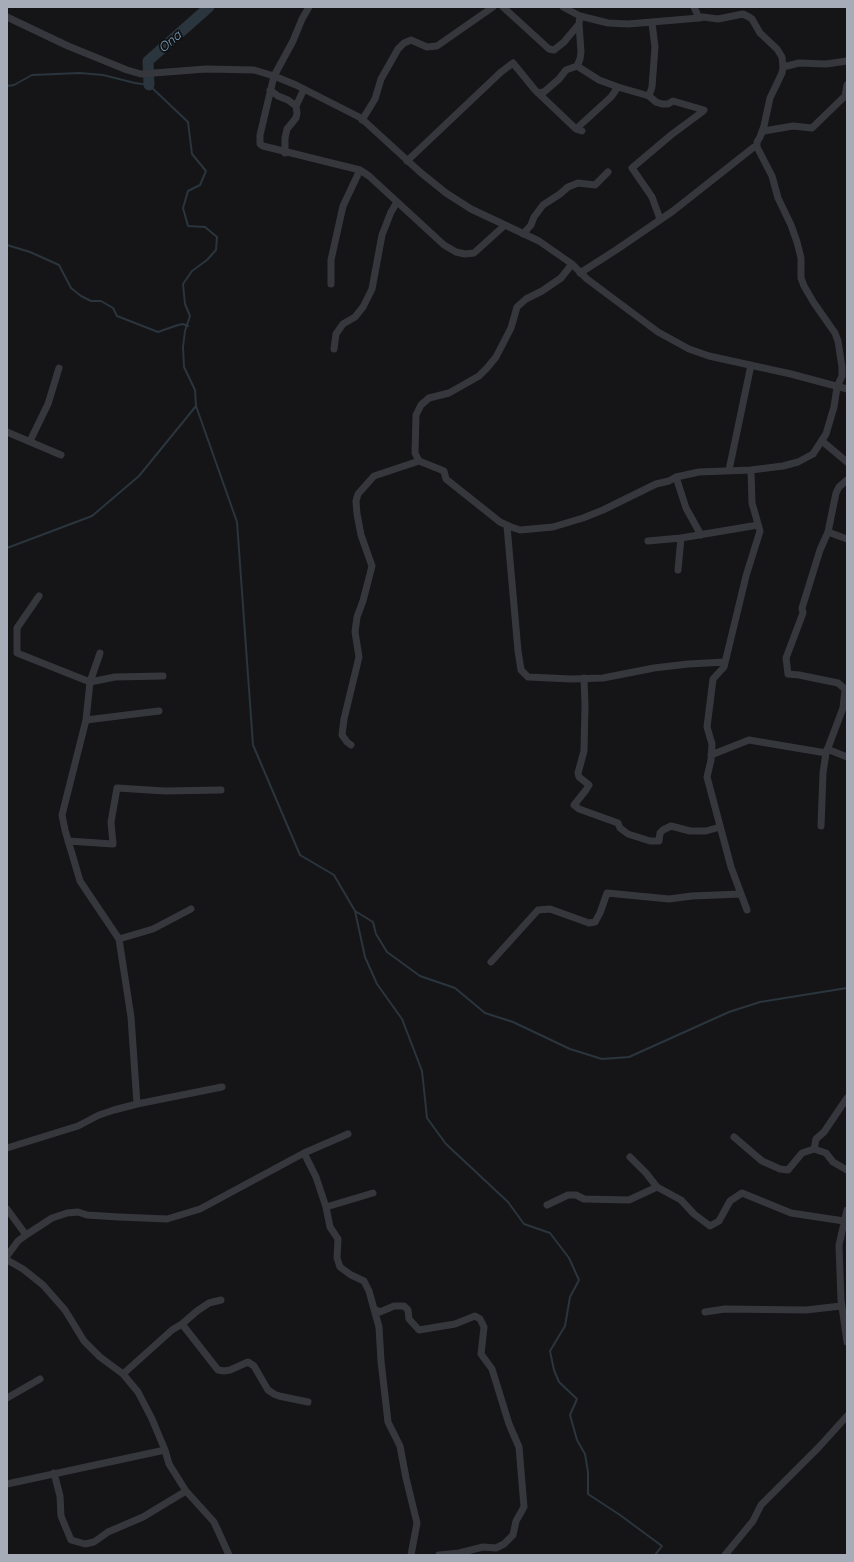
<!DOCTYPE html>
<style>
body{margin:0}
#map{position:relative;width:854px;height:1562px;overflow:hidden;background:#151517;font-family:Quicksand,sans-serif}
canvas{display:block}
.frame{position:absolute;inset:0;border:8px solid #a6adb9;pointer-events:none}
</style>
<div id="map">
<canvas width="854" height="1562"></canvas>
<div class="frame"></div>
</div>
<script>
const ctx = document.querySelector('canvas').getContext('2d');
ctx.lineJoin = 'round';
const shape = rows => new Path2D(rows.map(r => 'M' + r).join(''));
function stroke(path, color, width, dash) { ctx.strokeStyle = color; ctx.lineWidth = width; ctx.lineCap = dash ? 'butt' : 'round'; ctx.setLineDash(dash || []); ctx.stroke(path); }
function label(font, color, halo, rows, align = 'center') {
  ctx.font = font + ' Quicksand,sans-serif'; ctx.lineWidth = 3.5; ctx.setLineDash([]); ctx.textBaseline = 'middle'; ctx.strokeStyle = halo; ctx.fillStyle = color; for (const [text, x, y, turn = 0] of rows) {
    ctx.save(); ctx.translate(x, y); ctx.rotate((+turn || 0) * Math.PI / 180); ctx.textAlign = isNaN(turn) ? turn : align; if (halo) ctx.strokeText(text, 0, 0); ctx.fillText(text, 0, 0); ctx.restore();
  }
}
stroke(shape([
 [7,86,14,85,32,75,80,73,103,75,135,83,149,85,188,122,192,154,206,171,200,185,188,191,183,208,188,226,205,227,217,237,216,250,207,260,192,271,183,284,185,304,190,316,185,331,183,347,184,367,195,390,196,406,237,522,253,745,300,855,334,875,355,911,365,957,377,984,402,1019,422,1071,427,1118,446,1144,508,1202,524,1224,550,1233,569,1258,579,1280,570,1297,565,1326,550,1351,554,1370,559,1382,577,1399,570,1415,577,1440,585,1454,588,1472,588,1494,620,1515,662,1546,655,1555],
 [7,245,30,252,59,265,71,288,81,296,91,301,101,301,113,308,117,316,158,332,178,325,183,324,188,326],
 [7,548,92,516,139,476,196,406],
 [355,911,373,922,376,934,387,952,420,976,455,988,485,1013,513,1022,570,1049,602,1059,629,1057,729,1012,760,1002,847,988]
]), '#2a353d', 2);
stroke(shape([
 [149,85,148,61,209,7]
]), '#2a353d', 11);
stroke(shape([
 [309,7,302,19,293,41,274,76,260,135,260,144,263,146,360,170,369,176,444,245,456,252,465,254,474,253,505,225],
 [503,7,549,49,554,50,564,42,579,24,580,16],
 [563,7,580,16,608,23,628,24,699,18],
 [7,17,68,46,127,70,141,74,206,69,254,70,274,76,296,85,361,118,420,172,446,193,471,209,539,241,572,264,587,279,658,332,689,349,709,356,791,374,847,389],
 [577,66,580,59,581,52,579,24],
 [783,67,799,63,826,64,847,61],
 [270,90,278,96,288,100,296,106],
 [538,93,544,92,559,79,566,70,577,66,599,80,618,87],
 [649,96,652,87,655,47,652,23],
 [362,120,375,99,381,79,398,49,404,43,411,40,427,47,437,46,493,7],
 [576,129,611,97,618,87,649,96,656,102,662,104,668,104,673,101,704,110,702,112,671,135,632,168,652,197,660,219],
 [762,133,764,131,793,126,812,128,845,96,847,85],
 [285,153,285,138,287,129,296,118,297,113,296,106,304,89],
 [407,161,501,72,513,63,535,90,576,129,582,131],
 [523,234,531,225,534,217,543,205,560,194,568,187,578,183,595,185,608,172],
 [572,264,561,278,542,291,526,299,517,307,511,328,496,357,487,368,479,376,449,393,429,398,421,405,416,415,415,453,419,461,444,471,446,479,500,522,511,527,520,530,553,527,583,518,603,510,656,484,669,481,676,477,699,472,751,470,783,466,798,462,813,454,826,434,834,407,837,387,842,376,842,367,838,341,835,333,814,303,804,286,801,278,801,258,797,242,791,225,778,198,772,176,757,147,757,142,760,137,764,126,770,98,782,73,783,67,782,57,777,49,760,33,752,19,749,17,743,14,718,19,703,17,699,18,694,7],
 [580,273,616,250,673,211,754,147,757,147],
 [331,284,331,260,343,206,360,170],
 [334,349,336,334,343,324,355,317,363,307,372,289,382,235,391,212,397,202],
 [7,432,61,455],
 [30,441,48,404,59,368],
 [822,441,847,462],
 [729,470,751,365],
 [676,477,686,508,701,535],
 [507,526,518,651,521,670,528,677,571,679,603,678,654,668,688,664,725,662],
 [828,532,847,539],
 [681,538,758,525],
 [648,541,681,538,678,570],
 [39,596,17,628,17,653,90,682,115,677,163,676],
 [100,653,90,682,86,720,62,815,65,830,80,881,119,939,131,1017,137,1104],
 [584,678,585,706,584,751,578,773,579,777,589,785,586,790,574,805,579,809,618,823,620,828,628,834,650,841,659,841,660,833,663,830,671,826,690,831,706,831,720,827],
 [86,720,159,711],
 [351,745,347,742,342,735,344,719,359,657,355,632,357,617,363,601,372,566,361,535,357,514,356,501,358,494,374,476,419,461],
 [827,749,847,757],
 [711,755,749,740,826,753],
 [821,826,823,773,826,753,843,708,845,689,838,683,799,675,788,674,786,658,803,613,802,608,820,550,828,532,836,493,839,487,847,480],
 [68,841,113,844,111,822,117,788,165,791,221,790],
 [747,910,731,867,707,777,711,760,712,744,707,727,713,679,724,667,746,576,760,531,752,503,751,470],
 [119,939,153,929,191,909],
 [491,962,538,910,550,909,589,923,595,922,600,913,607,893,669,899,692,896,741,894],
 [734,1137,762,1161,780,1169,788,1170,802,1153,814,1149,826,1153,833,1162,847,1170],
 [7,1148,78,1126,99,1115,114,1110,137,1104,222,1087],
 [814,1149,816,1139,824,1132,847,1098],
 [304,1153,316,1177,326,1207,330,1227,338,1239,337,1258,340,1267,351,1275,364,1281,369,1291,374,1309,380,1312,394,1306,404,1306,408,1310,409,1319,419,1330,455,1324,475,1316,480,1319,484,1327,481,1354,492,1369,509,1424,519,1447,524,1507,516,1521,513,1535,504,1544,496,1548,483,1547,459,1553,439,1555],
 [630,1157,646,1173,657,1187,681,1200,694,1214,710,1226,719,1221,730,1201,742,1193,791,1213,844,1221],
 [547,1205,568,1195,576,1195,584,1199,629,1200,657,1187],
 [326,1207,373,1193],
 [7,1209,26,1235,52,1218,67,1213,78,1212,87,1215,119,1217,167,1219,200,1209,304,1153,348,1134],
 [847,1210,839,1245,841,1300,847,1342],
 [7,1256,18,1241,26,1235],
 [7,1260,23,1269,43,1285,65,1310,84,1341,100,1357,123,1374,138,1392,152,1419,165,1450,169,1464,186,1491,214,1522,229,1555],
 [374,1309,379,1327,381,1361,388,1422,400,1446,406,1478,417,1523,411,1555],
 [705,1312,725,1309,806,1310,841,1306],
 [182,1324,197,1311,209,1303,221,1300],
 [123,1374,172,1330,182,1324,218,1370,224,1371,230,1370,248,1362,254,1366,268,1390,274,1394,279,1396,308,1402],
 [7,1398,40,1379],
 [54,1473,60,1496,61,1516,71,1540,85,1544,94,1542,108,1532,143,1517,186,1491],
 [7,1484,165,1450],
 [725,1555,753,1521,761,1505,819,1447,847,1416]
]), '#36373d', 7);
label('italic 13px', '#799eb8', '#101012', [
 ["Ona",170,42,-41]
]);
</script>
